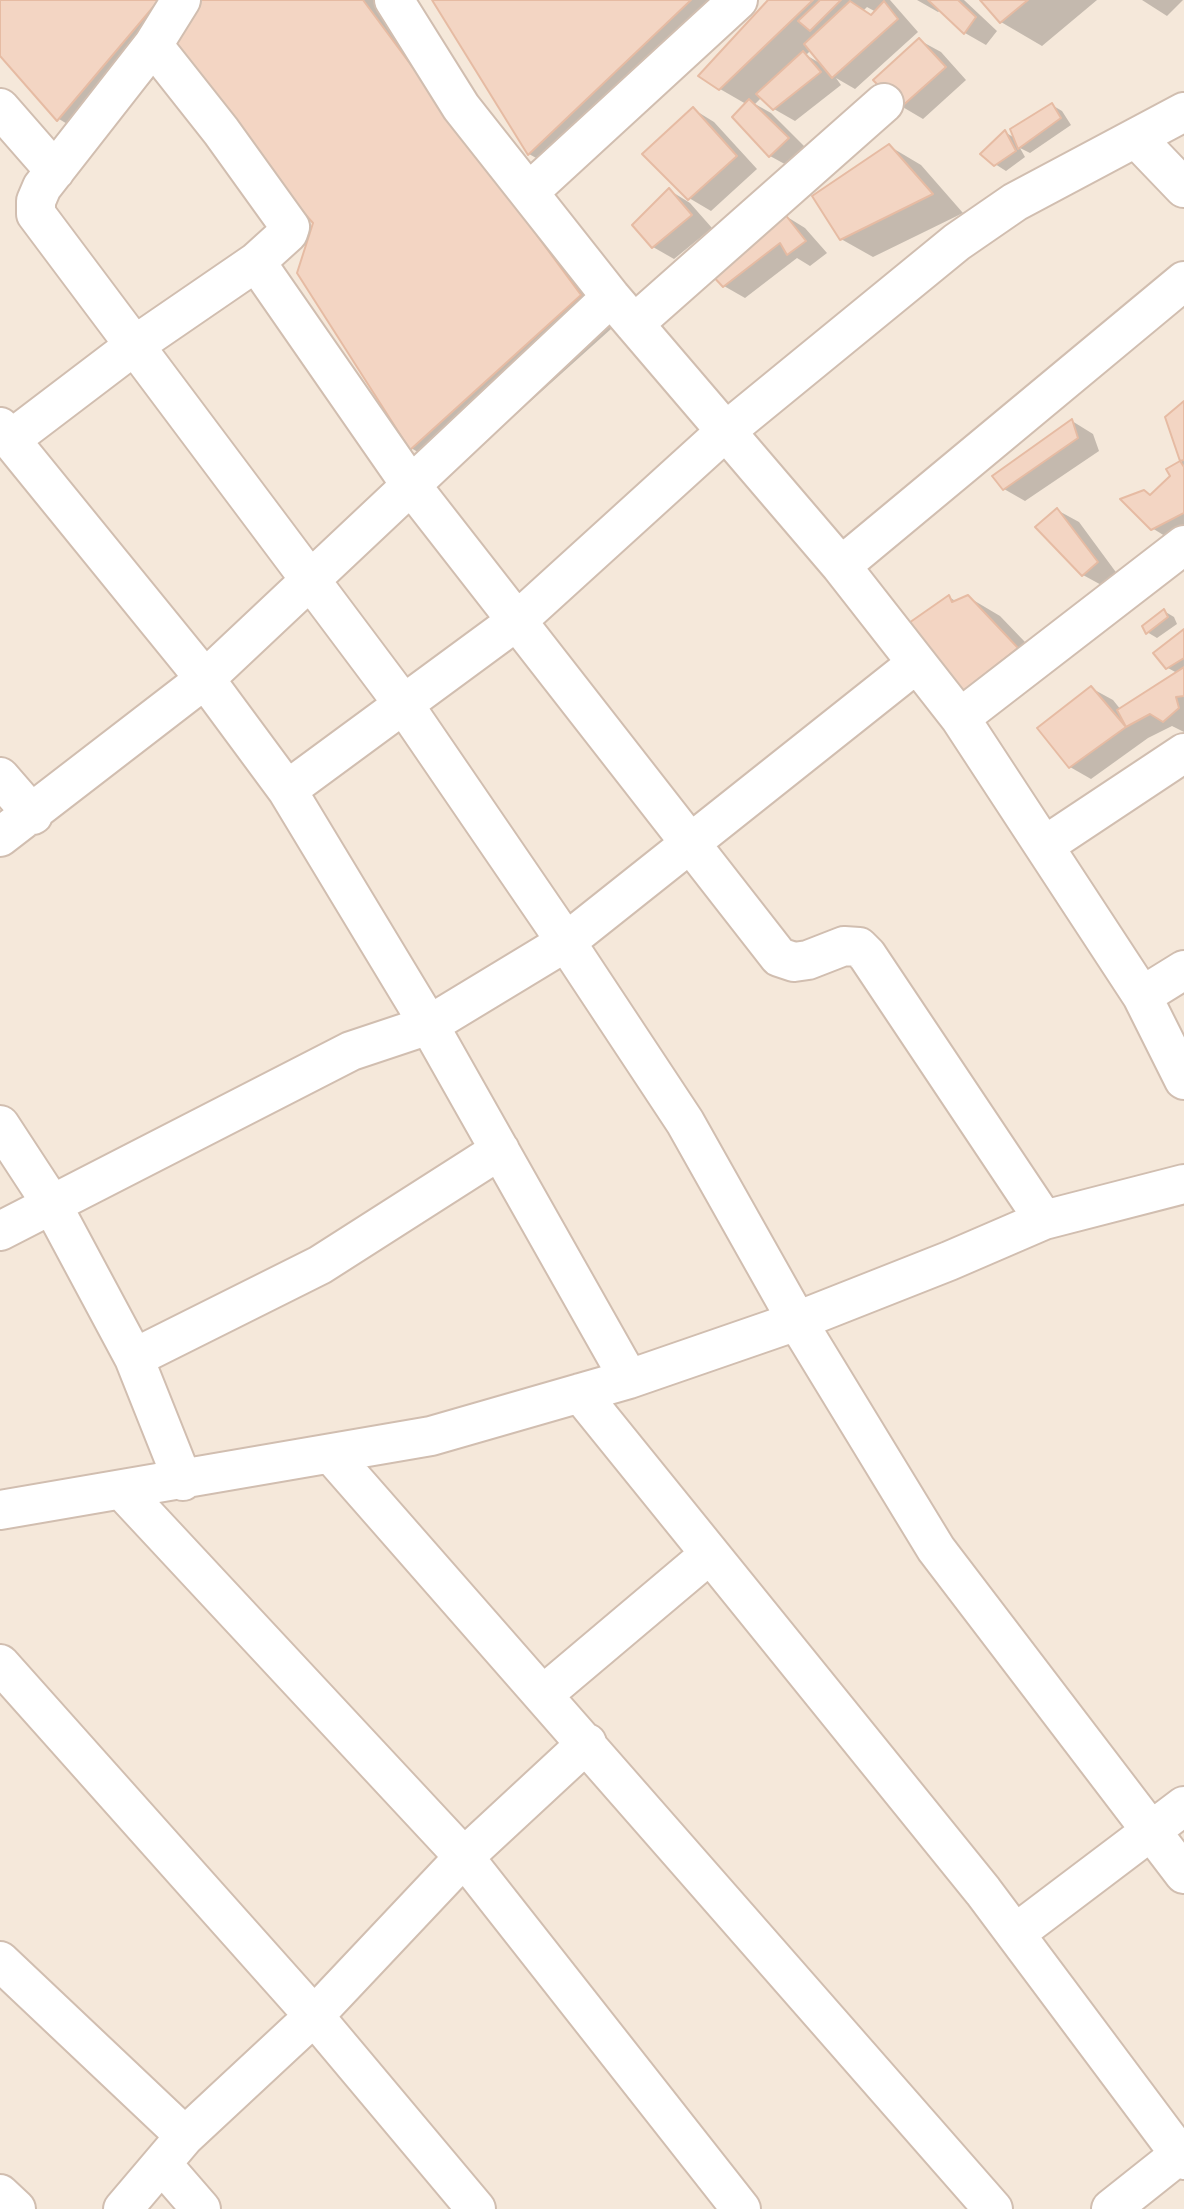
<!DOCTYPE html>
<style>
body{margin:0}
canvas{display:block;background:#fdf6ec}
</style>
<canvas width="1184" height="2209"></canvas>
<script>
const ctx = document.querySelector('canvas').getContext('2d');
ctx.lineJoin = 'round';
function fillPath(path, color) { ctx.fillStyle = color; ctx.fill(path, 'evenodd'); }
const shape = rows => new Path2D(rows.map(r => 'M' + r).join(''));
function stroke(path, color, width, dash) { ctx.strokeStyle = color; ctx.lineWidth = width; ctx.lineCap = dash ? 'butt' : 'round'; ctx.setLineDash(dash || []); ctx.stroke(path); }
fillPath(shape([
 [0,0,1184,0,1184,2209,0,2209]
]), '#f5e8da');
fillPath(shape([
 [0,0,394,0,621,320,452,472,411,448,315,223,169,60,99,143,59,119,0,53],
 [434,0,756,0,570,177,529,154],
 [770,0,890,0,918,32,855,89,836,78,841,85,795,121,774,109,762,97,755,104,771,113,809,151,792,168,770,156,746,104,720,89],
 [867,7,876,12,872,16,863,11],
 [811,50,823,65,806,55],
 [917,0,964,0,997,31,986,45,965,33,941,10,938,12],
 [983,0,1097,0,1042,46,1001,22],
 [1142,0,1183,0,1167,16],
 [919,40,941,52,966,80,923,119,901,106],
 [1052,105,1062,111,1071,125,1030,153,1020,148,1025,157,1006,171,995,164,1005,132,1016,139],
 [693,109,714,122,757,169,711,211,689,198],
 [889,146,921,165,963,213,873,257,841,239],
 [669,190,690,203,712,228,674,259,653,247],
 [784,215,805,228,827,253,810,266,797,258,745,298,724,286],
 [1184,403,1184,535,1173,541,1152,528,1151,496,1172,477,1168,470,1182,462,1167,418],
 [1072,421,1093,434,1099,451,1025,501,1004,489],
 [1057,510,1079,522,1118,575,1105,587,1083,575],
 [949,597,957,602,968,597,1000,616,1049,667,995,709,963,691],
 [1164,611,1174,617,1177,624,1157,638,1147,632],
 [1184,631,1184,732,1172,726,1148,738,1091,779,1070,767,1091,688,1113,700,1121,710,1177,673,1168,668]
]), '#0003');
const building = shape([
 [0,0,159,0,57,121,0,56,0,0],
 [184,0,363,0,581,295,410,450,297,273,313,223,153,45,184,0],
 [432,0,691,0,528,155,432,0],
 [768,0,813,0,719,90,698,76,768,0],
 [820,0,841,0,810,31,798,21,820,0],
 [928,0,958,0,976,17,964,34,928,0],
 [980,0,1028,0,1000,23,980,0],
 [850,1,871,15,884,1,898,19,832,78,804,44,850,1],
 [919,38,946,67,900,108,873,80,919,38],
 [803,51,821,72,773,110,756,94,803,51],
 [749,99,789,138,769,157,732,117,749,99],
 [1052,103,1061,118,1018,149,1010,129,1052,103],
 [693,107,737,156,688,200,642,154,693,107],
 [1005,130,1016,151,994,166,980,154,1005,130],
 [889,144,933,194,840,240,812,196,889,144],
 [669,188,692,215,652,248,632,225,669,188],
 [784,213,806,241,787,255,780,243,723,287,710,273,784,213],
 [1184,401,1184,460,1180,461,1165,417,1184,401],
 [1072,419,1078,438,1003,490,992,476,1072,419],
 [1180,461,1184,467,1184,513,1151,530,1120,499,1144,490,1150,495,1170,476,1166,469,1180,461],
 [1057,508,1098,562,1082,576,1035,527,1057,508],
 [949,595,952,602,968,595,1018,648,962,692,906,625,949,595],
 [1164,609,1168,617,1146,634,1142,626,1164,609],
 [1184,629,1184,658,1166,669,1153,653,1184,629],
 [1184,667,1184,696,1176,697,1179,708,1163,722,1150,714,1126,727,1117,710,1184,667],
 [1091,686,1126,727,1069,768,1037,728,1091,686]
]);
fillPath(building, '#f3d5c3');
stroke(building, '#e6bba3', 2);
const minor = shape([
 [181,0,153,45,42,187,36,201,36,214,404,705,566,942,685,1122,797,1321,936,1549,1184,1874],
 [394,0,461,107,611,297,841,566,960,718,1142,996,1184,1080],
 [0,108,55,171],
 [1137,139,1184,188],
 [529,192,738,0],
 [256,262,410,484,779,957,794,962,808,960,844,946,859,947,867,955,1044,1220],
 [634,324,884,103],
 [0,427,205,679,287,790,429,1025,629,1379],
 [10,440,135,345,256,262,288,233,290,227,221,131,153,45],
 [841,566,1184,281],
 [960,718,1184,545],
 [0,777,33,815],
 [287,790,518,620,726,431,957,242,1015,202,1184,112],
 [0,837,205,679,611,297],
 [1044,846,1184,753],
 [1142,996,1184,970],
 [0,1125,51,1203,134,1358,183,1481],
 [0,1231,351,1051,429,1025,566,942,917,663],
 [134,1358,320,1265,500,1150],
 [580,1393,983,1891,1184,2160],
 [331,1454,993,2209],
 [122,1490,464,1857,741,2209],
 [0,1510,431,1436,629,1379,797,1321,949,1261,1044,1220,1184,1184],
 [0,1664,314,2016,476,2209],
 [544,1694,710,1554],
 [1016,1933,1184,1806],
 [0,1961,185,2136],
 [162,2164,201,2209],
 [0,2194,16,2209],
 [123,2209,185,2136,314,2016,464,1857,587,1743],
 [1111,2209,1184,2151]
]);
stroke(minor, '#d1beb0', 42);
stroke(minor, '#fff', 38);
</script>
